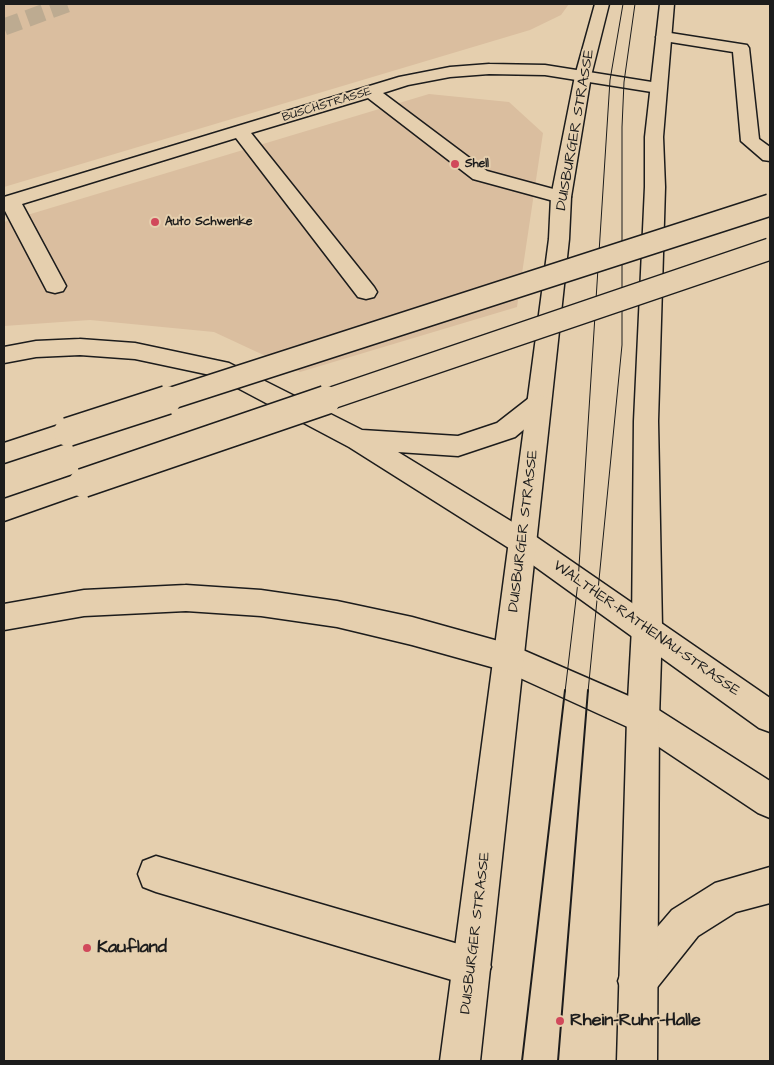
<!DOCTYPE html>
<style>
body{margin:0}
#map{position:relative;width:774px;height:1065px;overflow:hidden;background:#e5cfae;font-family:"Architects Daughter",sans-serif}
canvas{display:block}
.frame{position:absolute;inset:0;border:5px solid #1c1c1c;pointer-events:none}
</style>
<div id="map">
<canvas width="774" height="1065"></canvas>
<div class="frame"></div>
</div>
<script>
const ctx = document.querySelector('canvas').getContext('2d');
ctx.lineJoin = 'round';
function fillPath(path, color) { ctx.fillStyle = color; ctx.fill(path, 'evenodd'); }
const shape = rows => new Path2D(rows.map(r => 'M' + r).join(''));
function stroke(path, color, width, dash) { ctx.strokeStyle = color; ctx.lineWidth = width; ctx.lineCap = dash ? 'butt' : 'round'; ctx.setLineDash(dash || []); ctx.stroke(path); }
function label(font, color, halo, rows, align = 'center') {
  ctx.font = font + ' "Architects Daughter",sans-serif'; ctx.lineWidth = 4; ctx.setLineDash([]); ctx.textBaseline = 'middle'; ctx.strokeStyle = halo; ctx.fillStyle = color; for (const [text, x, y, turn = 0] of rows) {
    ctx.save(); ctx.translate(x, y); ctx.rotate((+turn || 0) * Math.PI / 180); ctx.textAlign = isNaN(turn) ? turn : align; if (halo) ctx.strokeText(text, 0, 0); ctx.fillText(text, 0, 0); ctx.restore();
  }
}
fillPath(shape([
 [4,4,569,4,561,15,530,30,4,187],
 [429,94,509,102,543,133,517,307,300,372,214,332,90,320,4,326,4,222]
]), '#dabe9f');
stroke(shape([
 [4,27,67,4]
]), '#bdab91', 17, [17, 8]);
const minor = shape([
 [664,32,747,45,749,48,759,139,770,147,770,161,763,160,741,141,733,52,658,40,656,37,658,34,664,32],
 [489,64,545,65,658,83,664,84,666,88,664,92,658,93,545,75,489,74,450,77,408,85,383,93,487,171,568,193,571,197,568,201,561,203,473,179,368,98,251,133,374,287,377,292,374,297,366,299,358,297,236,138,22,204,66,286,63,291,55,293,47,291,4,209,4,197,399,77,450,67,489,64],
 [522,530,532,534,770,698,770,732,759,728,512,550,508,542,512,534,522,530],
 [509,644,654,707,770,781,770,818,758,813,632,729,498,668,494,658,498,648,509,644],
 [156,856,472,948,485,954,491,967,485,980,472,986,156,892,143,887,138,874,143,861,156,856],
 [770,867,770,903,736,912,698,936,651,995,637,1000,623,995,618,981,623,967,672,910,715,883,770,867]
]);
const major = shape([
 [595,4,609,4,591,76,571,197,569,239,480,1061,440,1061,549,239,551,197,575,76,595,4],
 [660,4,674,4,663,137,665,187,658,421,662,628,659,718,657,1061,617,1061,627,718,632,628,634,421,645,187,645,137,660,4]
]);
const highway = shape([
 [80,339,135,343,229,363,362,430,458,436,497,423,529,398,538,395,547,398,550,404,547,410,515,437,458,456,398,452,532,534,536,542,532,550,522,554,512,550,349,447,215,376,135,359,80,355,36,357,4,363,4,347,36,341,80,339],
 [68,422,77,425,81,432,77,439,4,463,4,443,68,422],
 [83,472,92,476,96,483,92,490,4,521,4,499,83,472],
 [186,585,261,590,337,601,412,617,509,644,520,648,524,658,520,668,509,672,412,645,337,627,261,616,186,611,84,616,4,630,4,604,84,590,186,585]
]);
stroke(minor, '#1c1c1c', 3);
stroke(major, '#1c1c1c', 3);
stroke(highway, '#1c1c1c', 3);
fillPath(minor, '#e5cfae');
fillPath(major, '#e5cfae');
fillPath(highway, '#e5cfae');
stroke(shape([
 [565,692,578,582,610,80,623,4],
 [588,692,622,345,622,127,624,82,635,4]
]), '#1c1c1c', 1);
stroke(shape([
 [522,1061,565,690],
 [558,1061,588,690]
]), '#1c1c1c', 2);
const highwayBridgeFar1 = shape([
 [163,401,770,205],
 [323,401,770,249]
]);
const highwayBridge = shape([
 [68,432,167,400],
 [83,483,326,400]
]);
stroke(highwayBridgeFar1, '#1c1c1c', 24, []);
stroke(highwayBridge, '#1c1c1c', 31, []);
stroke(highwayBridgeFar1, '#e5cfae', 21);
stroke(highwayBridge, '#e5cfae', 28);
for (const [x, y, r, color] of [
 [455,164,5,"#d1495b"],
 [155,222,5,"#d1495b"],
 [87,948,5,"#d1495b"],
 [560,1021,5,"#d1495b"]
]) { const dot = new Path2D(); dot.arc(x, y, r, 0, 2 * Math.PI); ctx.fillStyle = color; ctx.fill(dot); stroke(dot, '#e5cfae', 2); }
label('12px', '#1c1c1c', '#e5cfae', [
 ["BUSCHSTRASSE",327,105,-17]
]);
label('bold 12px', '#1c1c1c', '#e5cfae', [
 ["Shell",465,164],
 ["Auto Schwenke",165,222]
], 'left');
label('15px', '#1c1c1c', '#e5cfae', [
 ["DUISBURGER STRASSE",576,130,-80],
 ["DUISBURGER STRASSE",524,531,-83],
 ["WALTHER-RATHENAU-STRASSE",646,629,35],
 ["DUISBURGER STRASSE",476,933,-83]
]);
label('bold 18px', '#1c1c1c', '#e5cfae', [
 ["Kaufland",97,948],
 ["Rhein-Ruhr-Halle",570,1021]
], 'left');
</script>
